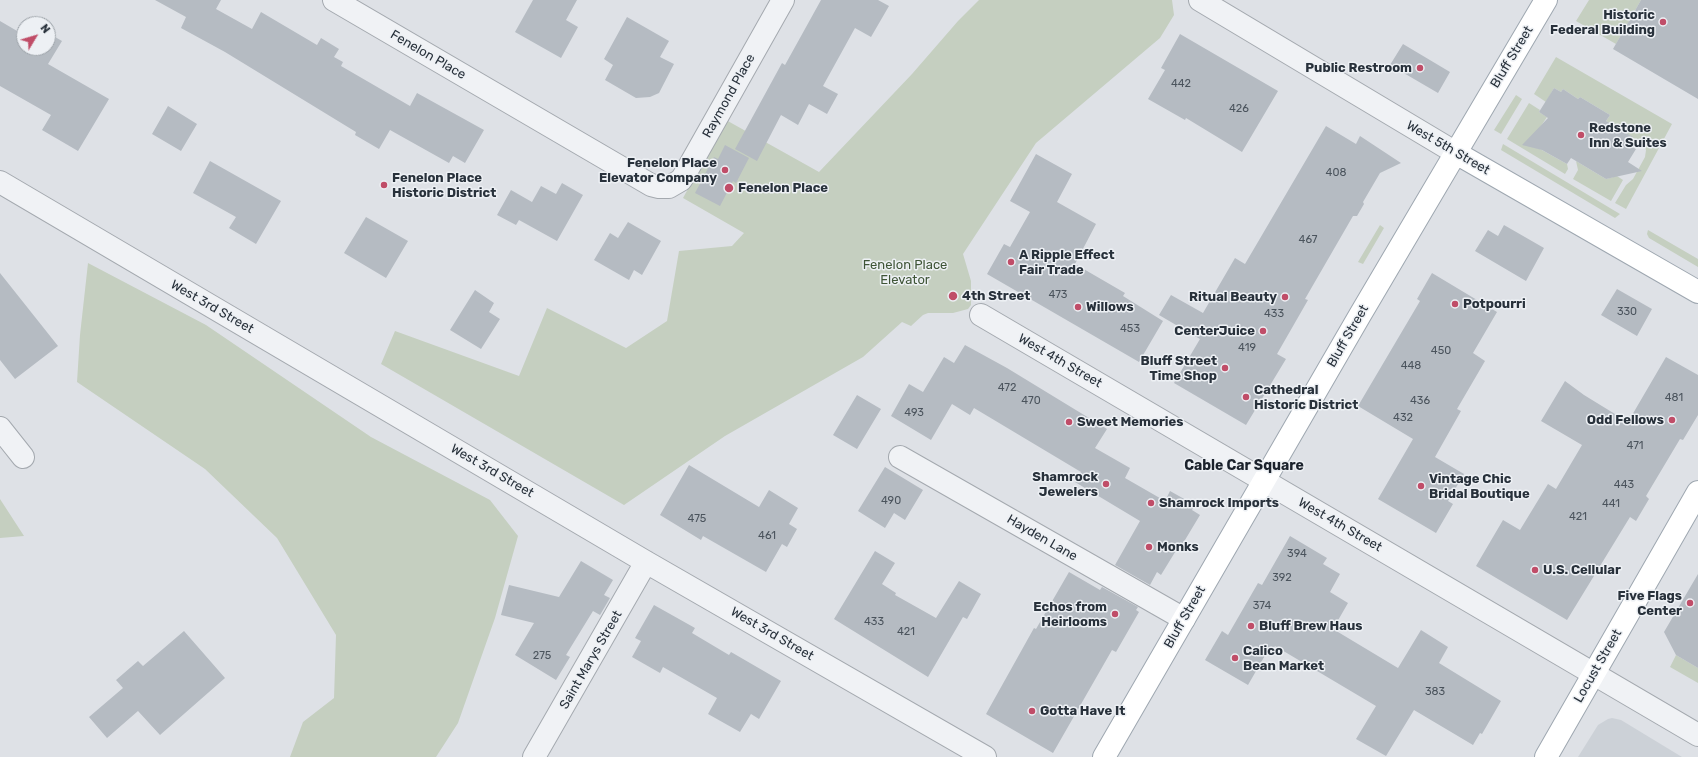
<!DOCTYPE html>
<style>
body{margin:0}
#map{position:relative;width:1698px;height:757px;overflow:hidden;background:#dee1e6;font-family:Rubik,sans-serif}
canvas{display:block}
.north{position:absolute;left:16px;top:16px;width:40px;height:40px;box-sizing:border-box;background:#edf0f4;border:1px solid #9ea4aa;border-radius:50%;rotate:52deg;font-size:11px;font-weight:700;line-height:16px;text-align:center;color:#28313b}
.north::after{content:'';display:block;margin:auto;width:14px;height:18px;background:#c04d68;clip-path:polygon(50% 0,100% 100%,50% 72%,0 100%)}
</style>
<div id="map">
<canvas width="1698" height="757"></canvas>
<div class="north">N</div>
</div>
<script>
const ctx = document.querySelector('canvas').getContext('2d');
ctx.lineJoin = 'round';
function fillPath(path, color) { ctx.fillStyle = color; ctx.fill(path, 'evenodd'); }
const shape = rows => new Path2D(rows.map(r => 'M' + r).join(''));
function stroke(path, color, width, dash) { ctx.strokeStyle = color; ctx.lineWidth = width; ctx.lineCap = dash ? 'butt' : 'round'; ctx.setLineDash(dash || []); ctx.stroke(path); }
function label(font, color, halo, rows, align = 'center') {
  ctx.font = font + ' Rubik,sans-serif'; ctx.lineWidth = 3; ctx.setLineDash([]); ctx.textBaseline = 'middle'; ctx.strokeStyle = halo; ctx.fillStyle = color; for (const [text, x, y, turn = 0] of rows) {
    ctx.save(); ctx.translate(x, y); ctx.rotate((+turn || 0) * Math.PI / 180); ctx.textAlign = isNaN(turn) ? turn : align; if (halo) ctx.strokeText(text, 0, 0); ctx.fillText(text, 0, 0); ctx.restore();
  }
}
fillPath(shape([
 [1612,718,1621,720,1682,757,1578,757,1598,725,1608,719]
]), '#ccd1d7');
fillPath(shape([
 [979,0,1172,0,1174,15,1160,38,1036,143,963,254,971,281,971,305,968,309,953,313,928,313,923,315,911,326,902,322,863,357,725,436,624,505,381,364,395,331,519,376,547,308,626,348,667,321,679,251,732,246,744,233,683,198,726,120,819,172,912,74,958,21],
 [1589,0,1641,0,1616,44,1576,21],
 [1556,57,1672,124,1626,209,1615,203,1626,185,1633,179,1645,157,1646,150,1643,144,1606,121,1610,115,1580,97,1578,99,1563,89,1561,92,1554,88,1546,102,1534,94],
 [1516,95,1522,99,1501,134,1494,130],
 [1529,103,1540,110,1539,112,1547,117,1537,132,1533,147,1540,149,1567,164,1568,169,1565,174,1507,139],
 [1503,144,1620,214,1615,218,1501,150],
 [1576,161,1606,179,1617,176,1623,180,1611,201,1573,179,1578,170],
 [1380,225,1384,228,1363,264,1358,262],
 [1648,230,1698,259,1698,267,1649,238,1647,234],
 [88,263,206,325,371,437,490,500,518,536,495,618,458,723,436,757,290,757,303,722,334,698,336,635,277,538,205,469,77,382,80,335],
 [0,499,24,536,0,538],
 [1676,655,1698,668,1698,683,1670,667]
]), '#c5cfc0');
fillPath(shape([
 [155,0,221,0,216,9,252,29,261,12,317,45,321,38,339,49,334,57,343,62,341,66,410,106,417,93,484,130,465,163,453,156,449,163,390,130,379,149,355,135,356,132,225,52,181,28,186,17],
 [533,0,577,0,566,20,578,27,561,58,515,32],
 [821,0,878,0,889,6,871,37,855,28,823,86,838,94,827,114,809,104,798,125,781,115,757,161,735,149,782,63,785,65],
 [1641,0,1698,0,1698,99,1613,49],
 [627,17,669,41,660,57,674,64,659,93,650,97,636,98,605,80,613,65,604,59],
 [0,21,24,35,24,48,48,48,48,33,62,41,48,64,109,99,78,151,42,130,51,115,0,86],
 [1180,34,1278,91,1242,152,1186,118,1185,120,1148,99,1165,70,1161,68],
 [1403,44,1450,72,1438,93,1390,65],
 [1554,88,1561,92,1563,89,1578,99,1580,97,1610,115,1606,121,1633,137,1628,145,1636,149,1628,162,1642,171,1606,179,1571,158,1567,164,1542,150,1522,145,1548,118,1539,112],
 [168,106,197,124,181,151,152,134],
 [1326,126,1356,144,1360,136,1401,163,1380,173,1363,202,1364,204,1357,216,1353,216,1305,299,1308,300,1277,354,1286,359,1246,425,1174,383,1200,339,1159,315,1171,295,1203,313,1235,258,1245,264],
 [725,145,749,158,736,183,733,181,720,206,695,193,714,157,718,159],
 [1036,154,1072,174,1057,202,1096,224,1075,264,1125,293,1123,296,1163,321,1139,362,987,274,1004,244,1010,247,1030,212,1010,201],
 [210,161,281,201,256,244,229,228,236,217,193,193],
 [562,183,583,195,557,241,519,220,516,225,497,215,511,190,532,202,541,186,556,194],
 [366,217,408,241,386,278,344,253],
 [628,222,661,241,642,275,634,270,629,280,594,260,610,233,618,238],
 [1504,225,1544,248,1526,281,1475,251,1488,230,1498,236],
 [0,273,58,346,15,379,0,360],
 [1432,273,1497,312,1473,353,1485,361,1457,409,1461,411,1435,457,1464,474,1448,501,1453,504,1436,533,1378,499,1413,439,1358,406,1420,301,1417,299],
 [1617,289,1652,309,1637,336,1601,315],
 [475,290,494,303,489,312,500,319,481,349,450,330],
 [965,345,1007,368,1107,429,1095,448,1130,468,1125,478,1165,501,1170,491,1195,505,1192,510,1200,515,1182,545,1180,544,1161,575,1157,572,1150,585,1115,565,1140,521,1075,482,1081,472,974,408,970,415,952,404,931,440,891,416,909,384,923,392,944,357,954,363],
 [1666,357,1698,375,1698,415,1683,440,1680,439,1646,496,1649,499,1636,521,1630,517,1567,620,1476,566,1503,520,1520,530,1548,484,1556,489,1582,445,1541,421,1565,381,1584,395,1628,422],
 [857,395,881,409,857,449,833,435],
 [689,465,759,507,769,490,798,508,789,524,797,529,787,547,782,544,766,572,703,536,701,540,660,515],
 [885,467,923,490,905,520,894,513,885,528,858,511],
 [1290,536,1327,558,1323,564,1340,574,1330,592,1348,603,1333,629,1398,668,1421,630,1448,647,1439,663,1501,701,1482,734,1480,733,1473,745,1414,710,1386,756,1356,739,1376,706,1275,646,1270,654,1267,652,1248,685,1205,660,1222,631,1228,635,1258,583,1262,585],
 [875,551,895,563,882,584,896,593,895,595,936,618,959,581,981,594,967,619,963,617,928,677,834,619],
 [581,561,613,580,604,595,610,598,600,615,593,611,566,655,570,657,556,680,515,655,534,623,501,615,509,585,559,597],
 [1069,572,1100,590,1102,587,1138,607,1136,610,1139,612,1116,652,1112,650,1053,753,986,714,1034,628,1036,629],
 [1698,574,1698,668,1676,655,1664,632],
 [654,605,695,628,692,633,729,655,731,652,781,681,759,719,751,714,740,732,708,714,717,698,663,667,660,673,632,657,641,641,635,638],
 [184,631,225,678,160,735,138,711,107,738,89,717,123,688,116,680,138,661,143,666]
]), '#b5bbc2');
const minor = shape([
 [334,0,651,185,659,187,669,187,681,180,686,172,783,0],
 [1200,0,1456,153],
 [0,182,646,562,985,757],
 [981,315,1698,735],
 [0,428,23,457],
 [900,457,1184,619],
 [534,757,646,562]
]);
const major = shape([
 [1456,153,1698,292],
 [1104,757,1360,315,1546,0],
 [1546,757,1698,492]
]);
stroke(minor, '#a4a9af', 24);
stroke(major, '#9ea7b0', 24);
stroke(minor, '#f0f2f5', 22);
stroke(major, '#fff', 22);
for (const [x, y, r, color] of [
 [1663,22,4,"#c04d68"],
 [1420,68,4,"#c04d68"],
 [1581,135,4,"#c04d68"],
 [725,170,4,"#c04d68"],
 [384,185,4,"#c04d68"],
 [729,188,5,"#c04d68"],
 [1011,262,4,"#c04d68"],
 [953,296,5,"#c04d68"],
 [1285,297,4,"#c04d68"],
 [1455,304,4,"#c04d68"],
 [1078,307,4,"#c04d68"],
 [1263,331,4,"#c04d68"],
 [1225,368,4,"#c04d68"],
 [1246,397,4,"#c04d68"],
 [1672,420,4,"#c04d68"],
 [1069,422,4,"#c04d68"],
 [1106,484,4,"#c04d68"],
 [1421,486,4,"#c04d68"],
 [1151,503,4,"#c04d68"],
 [1149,547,4,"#c04d68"],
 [1535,570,4,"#c04d68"],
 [1690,603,4,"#c04d68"],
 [1115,614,4,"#c04d68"],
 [1251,626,4,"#c04d68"],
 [1235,658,4,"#c04d68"],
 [1032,711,4,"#c04d68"]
]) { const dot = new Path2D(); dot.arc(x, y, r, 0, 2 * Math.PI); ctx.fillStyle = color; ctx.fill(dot); stroke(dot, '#edf0f4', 1.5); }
label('11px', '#4b545d', null, [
 ["442",1181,84],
 ["426",1239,109],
 ["408",1336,173],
 ["467",1308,240],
 ["473",1058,295],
 ["330",1627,312],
 ["433",1274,314],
 ["453",1130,329],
 ["419",1247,348],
 ["450",1441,351],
 ["448",1411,366],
 ["472",1007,388],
 ["481",1674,398],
 ["470",1031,401],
 ["436",1420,401],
 ["493",914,413],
 ["432",1403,418],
 ["471",1635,446],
 ["443",1624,485],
 ["490",891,501],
 ["441",1611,504],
 ["421",1578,517],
 ["475",697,519],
 ["461",767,536],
 ["394",1297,554],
 ["392",1282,578],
 ["374",1262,606],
 ["433",874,622],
 ["421",906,632],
 ["275",542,656],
 ["383",1435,692]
]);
label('bold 13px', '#28313b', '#edf0f4', [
 ["Historic",1655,15,"right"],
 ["Federal Building",1655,30,"right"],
 ["Public Restroom",1412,68,"right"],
 ["Redstone",1589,128],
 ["Inn & Suites",1589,143],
 ["Fenelon Place",717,163,"right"],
 ["Elevator Company",717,178,"right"],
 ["Fenelon Place",392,178],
 ["Historic District",392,193],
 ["Fenelon Place",738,188],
 ["A Ripple Effect",1019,255],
 ["Fair Trade",1019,270],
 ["4th Street",962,296],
 ["Ritual Beauty",1277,297,"right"],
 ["Potpourri",1463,304],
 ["Willows",1086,307],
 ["CenterJuice",1255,331,"right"],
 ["Bluff Street",1217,361,"right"],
 ["Time Shop",1217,376,"right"],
 ["Cathedral",1254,390],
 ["Historic District",1254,405],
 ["Odd Fellows",1664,420,"right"],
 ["Sweet Memories",1077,422],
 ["Shamrock",1098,477,"right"],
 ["Jewelers",1098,492,"right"],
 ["Vintage Chic",1429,479],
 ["Bridal Boutique",1429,494],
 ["Shamrock Imports",1159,503],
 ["Monks",1157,547],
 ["U.S. Cellular",1543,570],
 ["Five Flags",1682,596,"right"],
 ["Center",1682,611,"right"],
 ["Echos from",1107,607,"right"],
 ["Heirlooms",1107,622,"right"],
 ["Bluff Brew Haus",1259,626],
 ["Calico",1243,651],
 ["Bean Market",1243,666],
 ["Gotta Have It",1040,711]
], 'left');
label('13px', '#28313b', '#edf0f4', [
 ["Fenelon Place",428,55,30],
 ["Bluff Street",1512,57,-59],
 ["Raymond Place",729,96,-61],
 ["West 5th Street",1448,148,30],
 ["West 3rd Street",212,307,30],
 ["Bluff Street",1348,336,-60],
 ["West 4th Street",1060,361,30],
 ["West 3rd Street",492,471,30],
 ["West 4th Street",1340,525,30],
 ["Hayden Lane",1042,538,30],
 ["Bluff Street",1185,617,-60],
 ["West 3rd Street",772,634,30],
 ["Saint Marys Street",591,660,-60],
 ["Locust Street",1598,666,-60]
]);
label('13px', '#3f5537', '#edf0f4', [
 ["Fenelon Place",905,265],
 ["Elevator",905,280]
]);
label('bold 14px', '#1b222c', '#edf0f4', [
 ["Cable Car Square",1244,466]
]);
</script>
